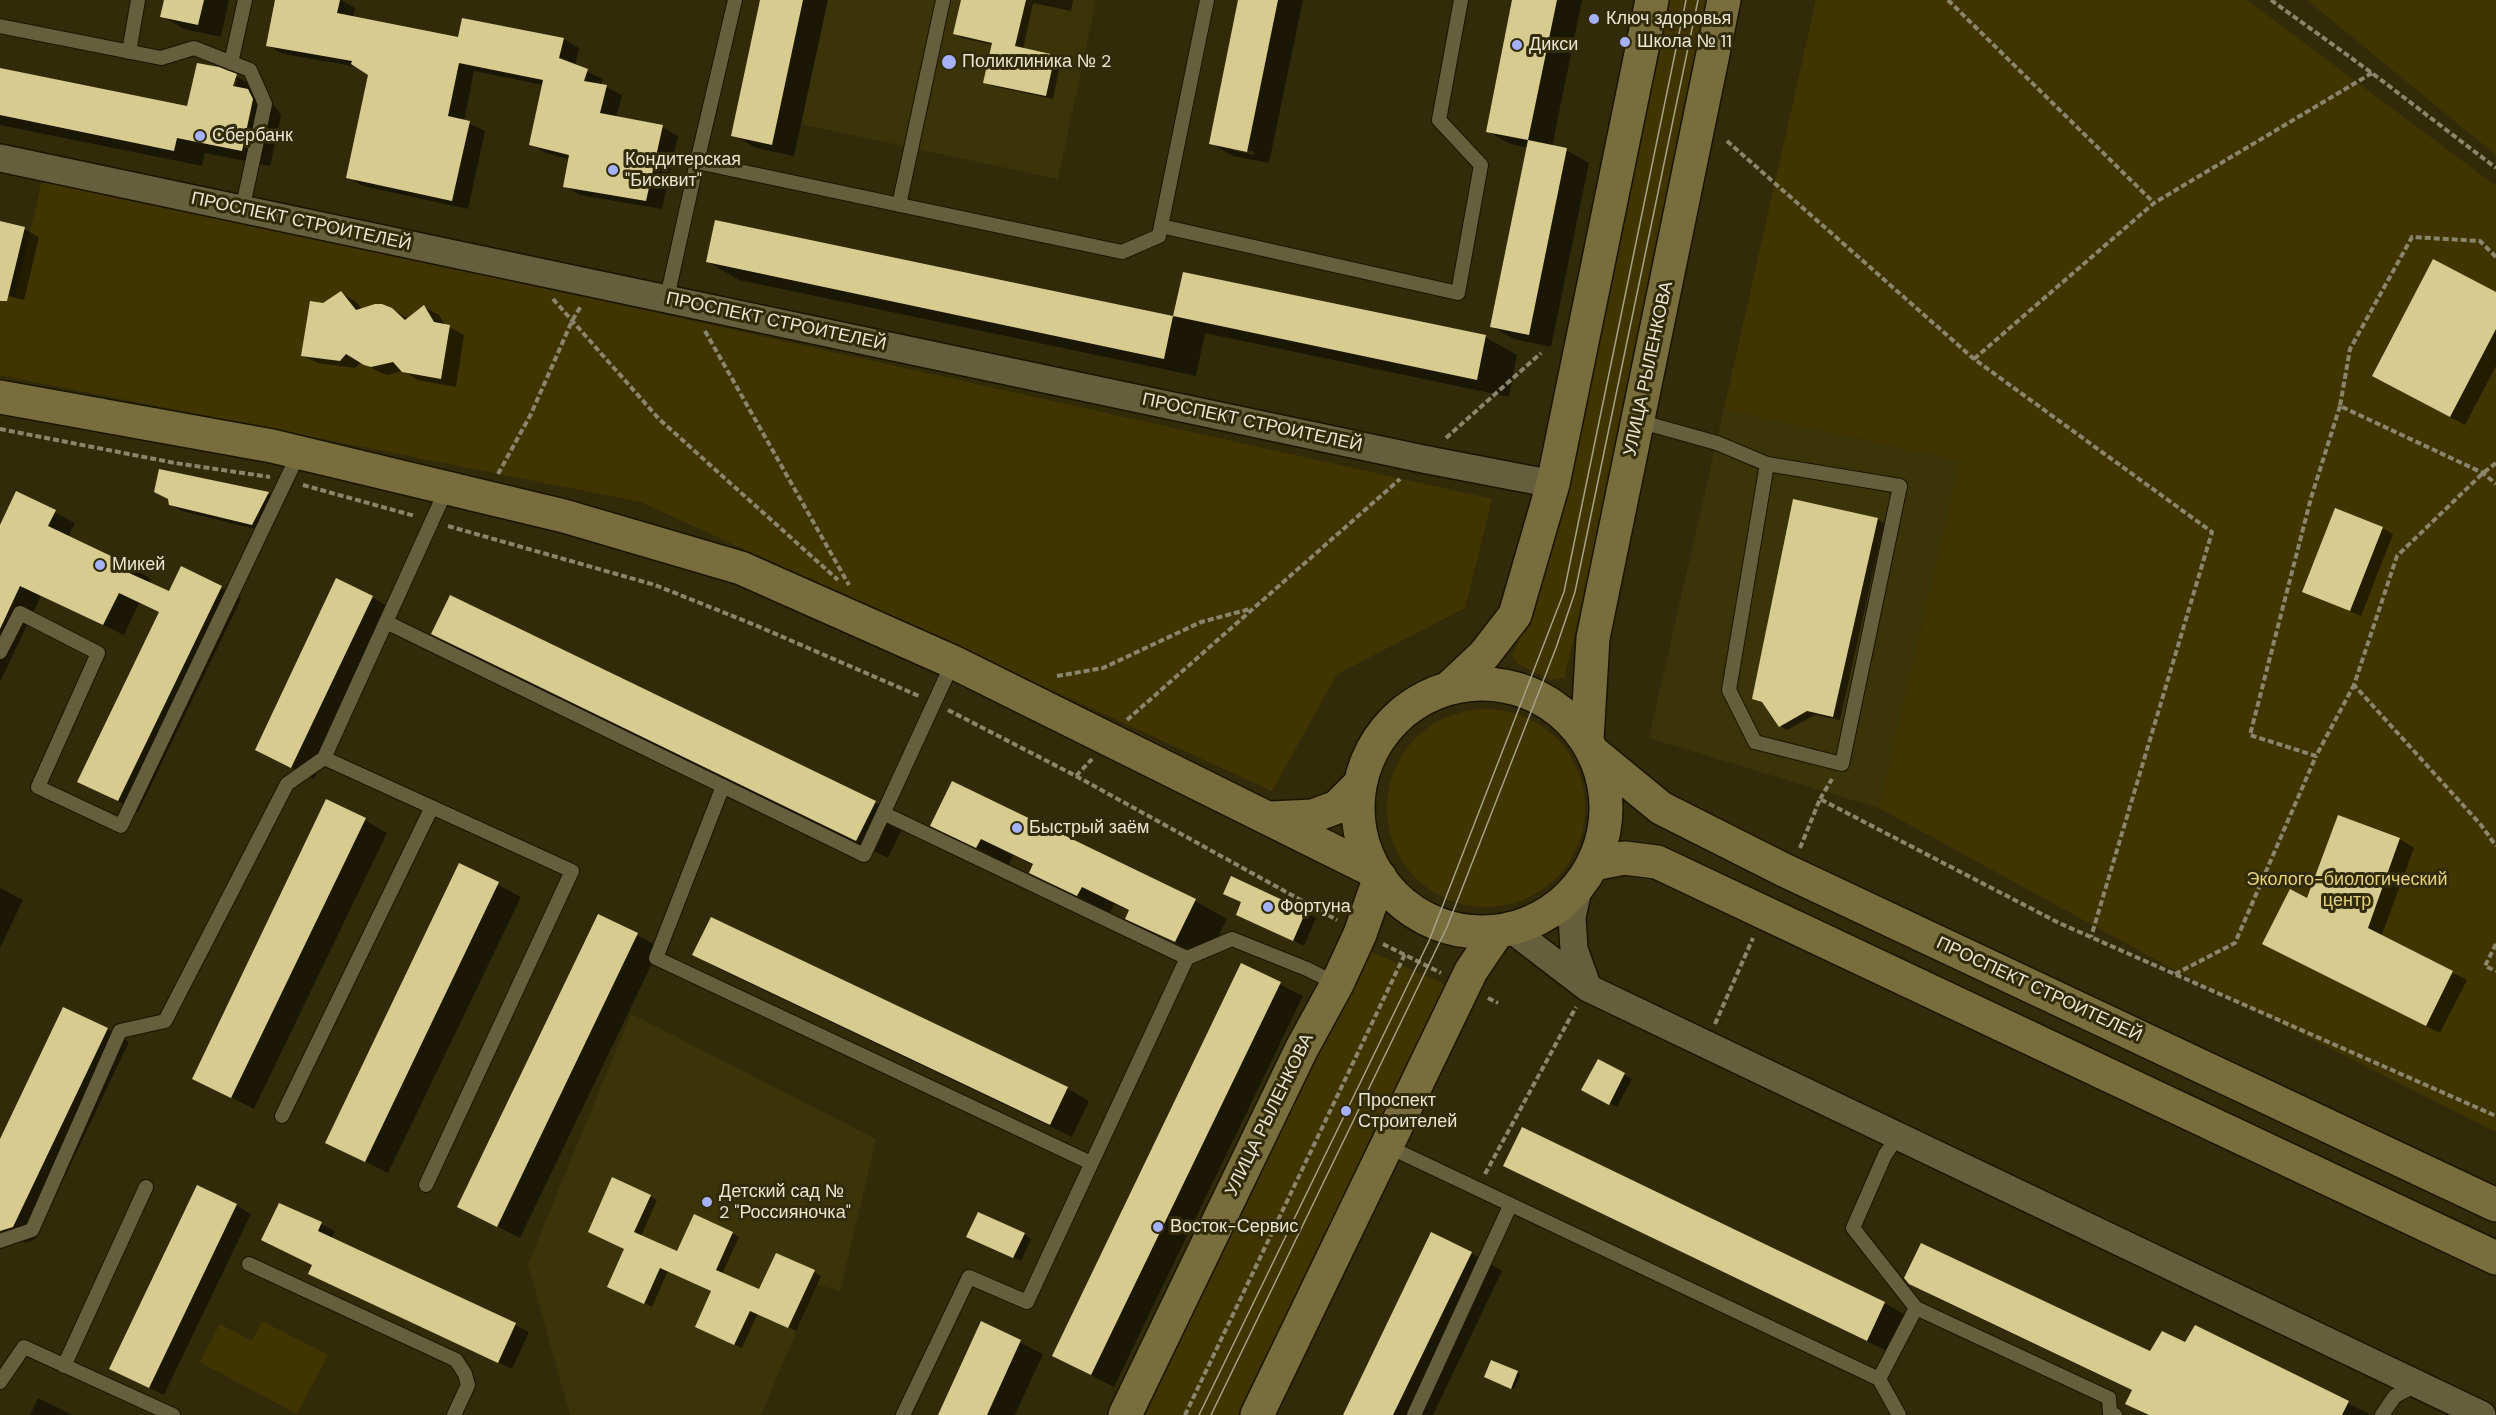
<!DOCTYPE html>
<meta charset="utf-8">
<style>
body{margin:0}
canvas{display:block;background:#322b0a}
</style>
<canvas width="2496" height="1415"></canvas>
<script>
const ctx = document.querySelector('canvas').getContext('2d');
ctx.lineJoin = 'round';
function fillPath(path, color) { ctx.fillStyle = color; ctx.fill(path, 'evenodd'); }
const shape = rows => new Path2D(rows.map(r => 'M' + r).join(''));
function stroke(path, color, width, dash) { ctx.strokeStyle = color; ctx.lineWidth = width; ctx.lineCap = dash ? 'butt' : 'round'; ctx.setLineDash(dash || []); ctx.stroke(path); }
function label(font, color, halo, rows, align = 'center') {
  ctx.font = font + ' "DM Sans",sans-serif'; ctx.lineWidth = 6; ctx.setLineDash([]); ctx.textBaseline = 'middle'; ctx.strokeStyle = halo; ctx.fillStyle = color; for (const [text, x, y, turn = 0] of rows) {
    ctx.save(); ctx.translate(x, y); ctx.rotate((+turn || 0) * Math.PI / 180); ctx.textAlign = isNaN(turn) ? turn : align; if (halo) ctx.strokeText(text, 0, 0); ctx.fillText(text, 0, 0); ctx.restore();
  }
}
fillPath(shape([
 [828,0,1096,0,1058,179,801,124],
 [1724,409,1960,461,1879,808,1649,738],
 [631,1014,876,1139,840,1291,816,1284,761,1415,570,1415,528,1264]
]), '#3c3409');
fillPath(shape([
 [1656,0,1712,0,1582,603,1564,678,1551,680,1518,664,1512,656,1526,622],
 [1816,0,2247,0,2496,186,2496,1132,2173,969,1879,808,1960,461,1724,409],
 [2307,0,2496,0,2496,155],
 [43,176,1492,499,1465,608,1337,674,1272,791,641,502,0,375,0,294,15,297],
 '1387 808a99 99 0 1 1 198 0a99 99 0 1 1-198 0Z',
 [1365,949,1450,987,1242,1415,1142,1415],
 [262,1321,328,1355,297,1414,200,1362,220,1324,252,1341]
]), '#403500');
fillPath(shape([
 [165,0,229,0,221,37,184,29,162,16],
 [277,0,341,0,355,8,353,17,459,39,564,39,579,48,575,66,603,79,601,85,622,95,616,118,662,127,678,136,662,209,580,195,565,186,569,159,546,153,531,144,543,85,474,71,464,121,485,131,468,209,363,186,348,177,370,74,359,67,283,54,267,45],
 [762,0,828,0,794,156,756,148,733,135],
 [962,0,1073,0,1071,11,1033,3,1023,49,1054,56,1061,60,1053,99,992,86,985,82,993,45,962,38,955,33],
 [1240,0,1303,0,1269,163,1233,156,1210,143],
 [1232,147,1254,152,1254,155,1232,150],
 [1514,0,1582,0,1552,147,1566,150,1589,163,1551,347,1514,339,1491,326,1528,148,1510,144,1487,131],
 [0,69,188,107,236,76,264,92,262,98,276,107,281,116,270,166,205,153,202,166,0,125],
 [233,80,237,80,233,94,230,93],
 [716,222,1174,318,1184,273,1485,337,1517,355,1509,397,1205,333,1196,376,739,280,708,262],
 [0,223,24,229,39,237,24,300,0,294],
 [341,293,356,302,362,309,392,309,408,319,424,307,439,315,445,325,464,335,456,387,418,380,403,371,387,375,381,373,361,362,355,368,318,363,302,355,323,305],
 [2496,294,2496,366,2465,425,2389,384],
 [160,471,269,494,280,500,263,531,182,511,170,504],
 [17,493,75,523,68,538,131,567,151,579,149,584,170,593,221,587,241,599,138,812,79,781,161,613,139,603,124,635,41,596,0,682,0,528],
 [1877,519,1884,523,1840,720,1815,715,1787,730,1780,726,1766,704,1754,699],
 [2382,528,2393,534,2361,616,2304,591],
 [372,597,394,610,314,779,257,750],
 [433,633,875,803,906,821,888,858,464,651],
 [953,783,1195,901,1227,919,1207,959,1127,918,1130,912,1114,904,1110,913,1031,872,1034,866,1013,855,1009,865,932,825],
 [2339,817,2400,839,2414,848,2381,937,2467,980,2440,1033,2278,951,2308,900],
 [365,820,387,833,254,1109,194,1078],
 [460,865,521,897,388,1173,327,1142],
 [0,888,23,900,0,948],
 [1225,893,1305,912,1316,918,1304,946,1237,914,1243,903],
 [599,916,660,947,520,1238,459,1207],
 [694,955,1067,1088,1089,1101,1072,1137,717,968],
 [1242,965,1303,996,1114,1387,1054,1356],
 [107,1029,129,1042,35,1239,26,1243,0,1230,0,1143],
 [1598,1061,1632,1079,1617,1107,1583,1089],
 [1523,1129,1884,1303,1907,1316,1889,1352,1528,1178,1505,1165],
 [650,1196,657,1200,641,1236,678,1253,732,1233,739,1237,722,1274,760,1291,814,1272,821,1276,796,1331,758,1313,742,1348,704,1331,713,1291,668,1271,652,1307,609,1286],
 [236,1205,251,1214,164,1395,126,1377],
 [280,1205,335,1231,331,1239,529,1332,512,1369,310,1274,314,1265],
 [1024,1234,1031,1239,1021,1261,975,1240],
 [1471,1253,1502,1271,1433,1415,1344,1415],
 [1910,1283,2151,1353,2186,1344,2196,1326,2371,1415,2147,1415,2127,1403,2133,1391,1933,1296],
 [982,1323,1043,1354,1015,1415,940,1415],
 [1492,1362,1521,1374,1514,1389,1489,1378],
 [38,1398,73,1415,30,1415]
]), '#0007');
fillPath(shape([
 [164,0,204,0,198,25,160,17],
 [275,0,340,0,337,13,458,37,462,18,564,38,559,58,588,69,584,81,607,85,600,113,663,125,646,201,563,187,569,155,529,145,543,80,459,63,448,116,470,121,452,201,346,178,368,75,351,64,352,61,266,46],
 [760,0,803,0,772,145,731,136],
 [961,0,1026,0,1015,46,1055,55,1046,96,983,83,992,43,953,34],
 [1238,0,1278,0,1247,152,1209,144],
 [1512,0,1557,0,1528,140,1486,132],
 [197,63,219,67,237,74,233,86,248,89,253,99,242,151,177,138,174,151,0,115,0,68,187,106],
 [1528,140,1567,148,1529,335,1490,327],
 [715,220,1173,316,1164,359,706,262],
 [0,221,25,227,7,301,0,301],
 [2433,259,2496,292,2496,329,2450,417,2372,376],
 [1183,272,1486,335,1477,380,1173,316],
 [341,291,356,310,375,304,382,304,392,308,405,320,424,305,434,322,450,325,441,379,402,372,393,362,371,367,364,365,346,354,340,361,301,356,310,301,323,303],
 [159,469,269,492,252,525,169,505,168,499,154,492],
 [16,491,56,510,48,526,132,566,129,573,169,591,181,566,222,586,118,801,77,782,159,612,119,593,103,625,20,586,0,629,0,525],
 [1793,499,1878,518,1833,717,1807,711,1779,727,1762,702,1752,699],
 [2335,508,2383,527,2350,611,2302,592],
 [336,578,373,596,291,768,255,750],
 [450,595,876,801,856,841,431,634],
 [952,781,1196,899,1175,942,1125,919,1129,910,1082,887,1077,896,1029,873,1033,864,981,839,976,848,930,826],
 [326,799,366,818,231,1098,192,1079],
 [2338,815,2400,838,2368,928,2453,971,2426,1026,2262,944,2290,889,2307,898],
 [459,863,499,882,365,1162,325,1143],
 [1231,876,1306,911,1293,941,1236,915,1241,902,1223,894],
 [598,914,638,933,497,1227,457,1207],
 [711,917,1068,1087,1050,1125,692,955],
 [1241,963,1281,982,1091,1375,1052,1356],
 [63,1007,108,1028,13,1227,0,1231,0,1139],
 [1598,1059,1625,1073,1609,1105,1581,1090],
 [1522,1127,1885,1302,1867,1341,1503,1166],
 [612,1177,651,1195,634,1232,677,1251,694,1214,733,1232,716,1270,759,1289,776,1253,815,1270,788,1328,750,1311,734,1345,695,1327,711,1291,660,1268,644,1304,607,1287,624,1249,588,1232],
 [197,1185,237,1204,149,1388,109,1369],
 [279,1203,322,1222,318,1231,516,1323,498,1363,308,1274,312,1265,261,1240],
 [978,1212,1025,1233,1013,1258,966,1237],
 [1431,1232,1472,1252,1393,1415,1343,1415],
 [1921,1243,2150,1351,2162,1331,2185,1342,2195,1325,2349,1401,2342,1415,2149,1415,2125,1404,2132,1390,1909,1284,1904,1278],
 [981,1321,1021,1340,987,1415,938,1415],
 [1491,1360,1518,1371,1511,1389,1484,1377]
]), '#d8cb90');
const lane = shape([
 [735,0,697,162,1122,252,1159,236,1207,0],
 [0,26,161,58,194,48,250,70,265,104,242,210],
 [129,52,138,0],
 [231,63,245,0],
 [899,205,943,0],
 [1161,226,1458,293,1481,165,1439,120,1461,0],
 [667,298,697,162],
 [1638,421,1717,443,1767,464,1900,486,1842,764,1755,742,1729,690,1767,464],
 [386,622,447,488],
 [0,652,20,613,98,653,38,787,121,826,299,453],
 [723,786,656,958,1091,1163],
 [885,814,1187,958,1232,939,1307,969,1337,984],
 [282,1116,432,807],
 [1898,1136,1885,1155,1853,1228,1916,1308,2109,1398,2110,1413,2115,1415],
 [1387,1146,1879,1379],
 [426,1185,572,871,324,758,386,622,864,855,953,662],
 [0,1241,32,1230,120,1031,165,1021,287,784,324,758],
 [249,1264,456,1360,465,1374,468,1385,454,1415],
 [64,1366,146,1187],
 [0,1382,24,1347,173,1415],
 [903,1415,969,1277,1027,1302,1187,958],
 [1414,1415,1510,1206],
 [1899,1415,1879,1379,1916,1308],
 [2382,1415,2395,1396,2418,1384]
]);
const street = shape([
 [0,158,1423,459,1553,484],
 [1579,885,1572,917,1574,949,1588,988],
 [1511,929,1588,988,2482,1415]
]);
const secondary = shape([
 [0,397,272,446,564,516,741,568,953,662,1376,872],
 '1358 808a124 124 0 1 1 248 0a124 124 0 1 1-248 0Z',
 [1450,687,1484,655,1515,615,1553,484,1652,0],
 [1587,739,1593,638,1724,0],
 [1594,753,1661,808,1784,870,2496,1205],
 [1271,818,1313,816,1337,807,1360,784],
 [1593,864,1624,858,1657,862,2496,1258],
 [1125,1415,1301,1050,1337,984,1360,934,1380,877],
 [1257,1415,1471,971,1498,931]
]);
stroke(lane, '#191400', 16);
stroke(street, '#191400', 30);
stroke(secondary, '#191400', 36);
stroke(shape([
 [1948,0,2154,203],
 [2271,0,2372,73,2496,168],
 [1727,141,1974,359,2212,532,2091,937],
 [2496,257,2480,241,2412,237,2350,349,2340,406,2483,473,2496,484],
 [553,299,659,419,838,580],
 [705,331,849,585],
 [1974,359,2154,203,2372,73],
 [2340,406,2311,498,2250,735,2316,756,2354,685],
 [0,429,175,463,270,477],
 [1446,438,1541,353],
 [2496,463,2483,473,2397,556,2354,685,2481,825,2496,846],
 [498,474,531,414,572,321,581,306],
 [303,485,415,516],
 [448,526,655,585,755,625,919,696],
 [1057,676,1103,668,1201,622,1250,609],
 [948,710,1076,776,1337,920],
 [1127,720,1400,479],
 [1076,776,1092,759],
 [1820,799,1832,779],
 [1800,848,1820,799,2059,923,2496,1116],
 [1383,944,1441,973],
 [2496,944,2485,966,2496,971],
 [2175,974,2235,943,2316,756],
 [1488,998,1498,1003],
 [1715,1024,1753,938],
 [1485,1174,1576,1007],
 [1185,1415,1405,954]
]), '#8b856c', 4, [6, 3]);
stroke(lane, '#665f3e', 14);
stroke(street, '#665f3e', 27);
stroke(secondary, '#786e3d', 33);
stroke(shape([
 [1199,1415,1429,941,1564,592,1686,0],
 [1211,1415,1447,927,1556,648,1575,592,1698,0]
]), '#a6a189', 1.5);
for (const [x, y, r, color] of [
 [1594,19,6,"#a6b1fc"],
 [1625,42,6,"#a6b1fc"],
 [1517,45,6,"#a6b1fc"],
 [949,62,8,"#a6b1fc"],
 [200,136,6,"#a6b1fc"],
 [613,170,6,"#a6b1fc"],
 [100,565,6,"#a6b1fc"],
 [1017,828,6,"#a6b1fc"],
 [1268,907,6,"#a6b1fc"],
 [1346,1111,6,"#a6b1fc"],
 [707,1202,6,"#a6b1fc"],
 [1158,1227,6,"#a6b1fc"]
]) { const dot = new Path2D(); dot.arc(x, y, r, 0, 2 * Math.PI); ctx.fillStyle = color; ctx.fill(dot); stroke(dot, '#322b0a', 2); }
label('18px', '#e9e5d3', '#322b0a', [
 ["Ключ здоровья",1606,19],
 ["Школа № 11",1637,42],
 ["Дикси",1529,45],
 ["Поликлиника № 2",962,62],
 ["Сбербанк",212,136],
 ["Кондитерская",625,160],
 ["\"Бисквит\"",625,181],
 ["Микей",112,565],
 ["Быстрый заём",1029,828],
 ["Фортуна",1280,907],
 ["Проспект",1358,1101],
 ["Строителей",1358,1122],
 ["Детский сад №",719,1192],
 ["2 \"Россияночка\"",719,1213],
 ["Восток-Сервис",1170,1227]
], 'left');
label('18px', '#e9e5d3', '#322b0a', [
 ["ПРОСПЕКТ СТРОИТЕЛЕЙ",301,222,12],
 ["ПРОСПЕКТ СТРОИТЕЛЕЙ",776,322,12],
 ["УЛИЦА РЫЛЕНКОВА",1649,369,-78],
 ["ПРОСПЕКТ СТРОИТЕЛЕЙ",1252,423,12],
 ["ПРОСПЕКТ СТРОИТЕЛЕЙ",2039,990,25],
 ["УЛИЦА РЫЛЕНКОВА",1270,1115,-64]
]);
label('18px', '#e5d27c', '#322b0a', [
 ["Эколого-биологический",2347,880],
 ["центр",2347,901]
]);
</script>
